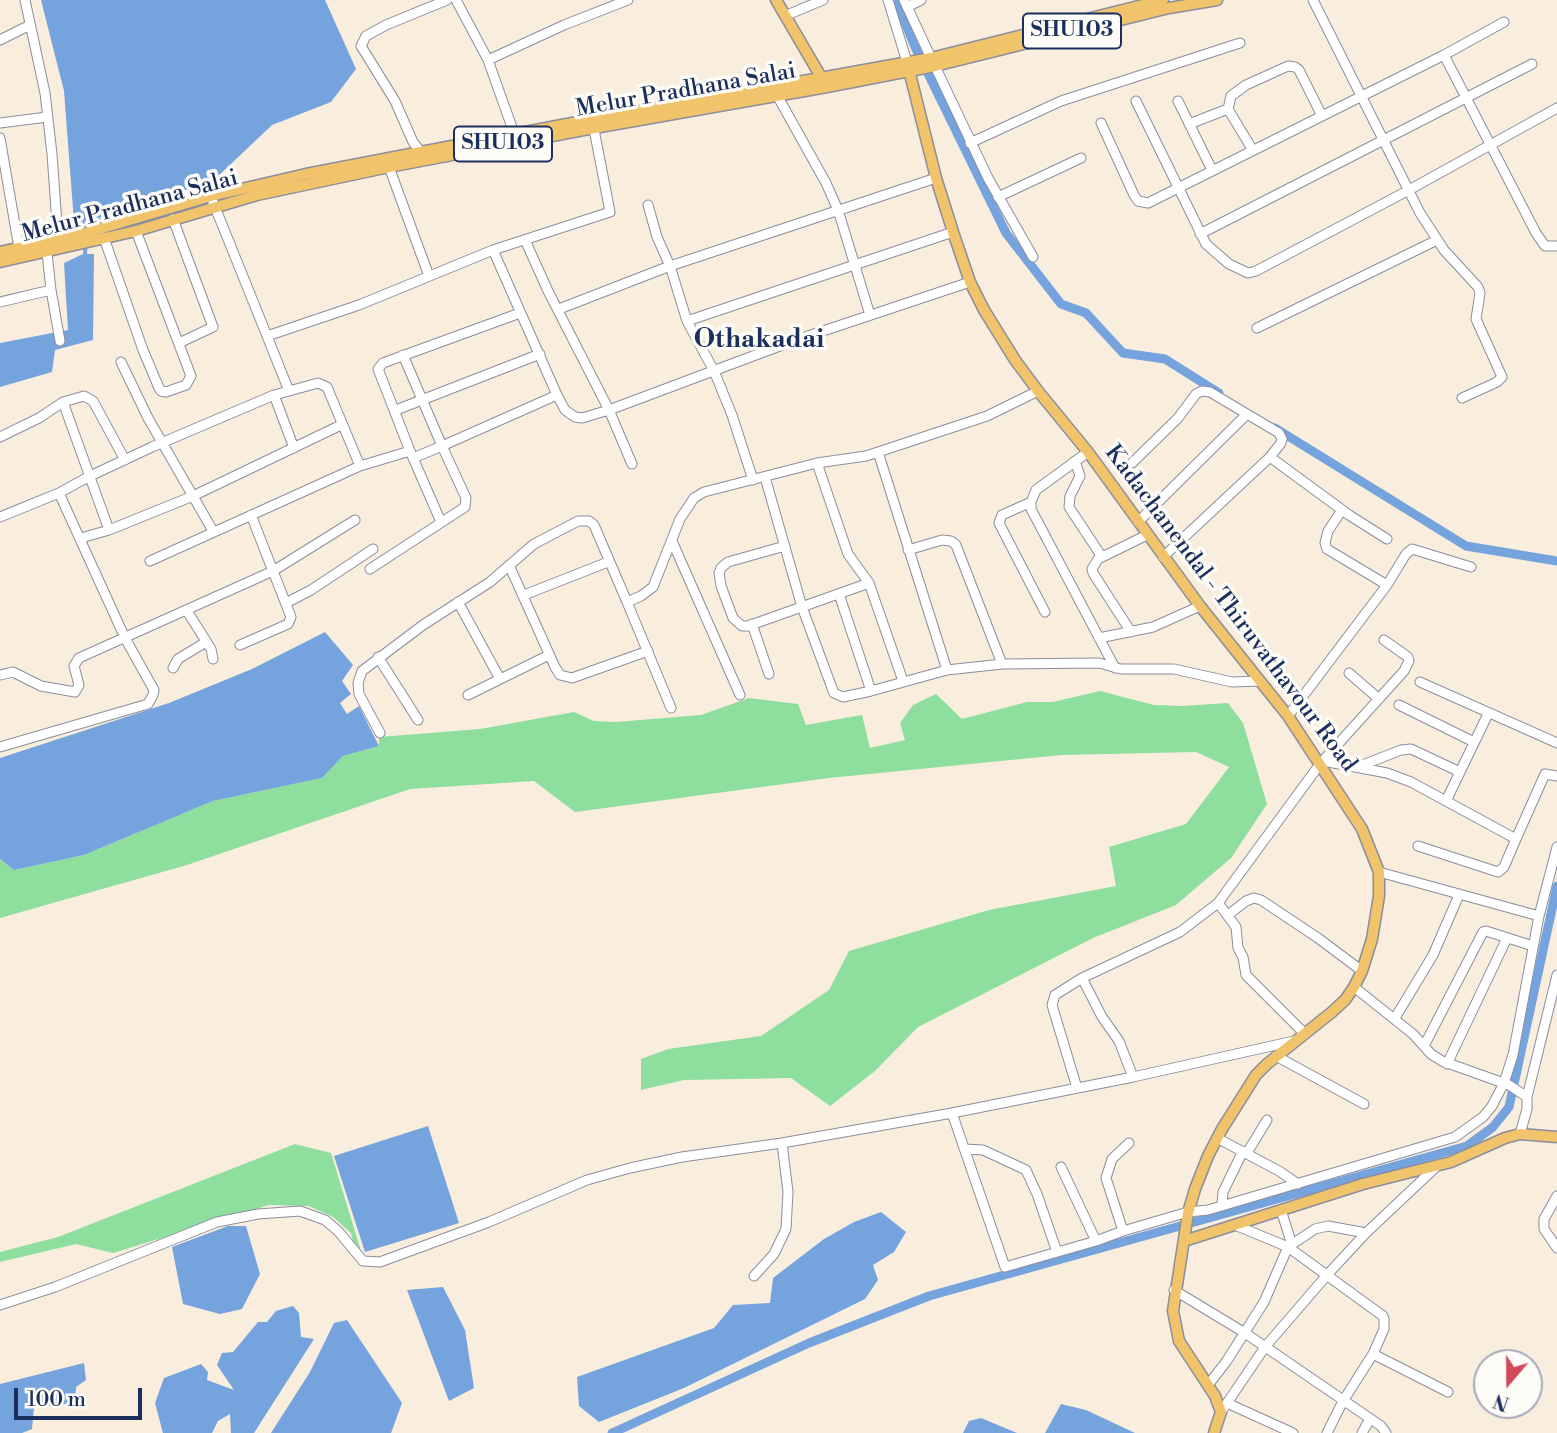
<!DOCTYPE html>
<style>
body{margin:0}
#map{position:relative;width:1557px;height:1433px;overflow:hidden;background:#f9edde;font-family:"Libre Bodoni",serif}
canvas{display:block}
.north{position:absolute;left:1473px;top:1349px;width:70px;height:70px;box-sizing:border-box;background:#fdfcf7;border:2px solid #a3aaba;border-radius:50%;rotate:200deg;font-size:19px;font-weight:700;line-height:28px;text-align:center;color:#1b2f5e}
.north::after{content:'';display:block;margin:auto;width:24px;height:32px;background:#d1495b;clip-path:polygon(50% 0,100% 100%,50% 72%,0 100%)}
.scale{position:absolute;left:14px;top:1388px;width:128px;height:32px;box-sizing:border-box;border:4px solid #1b2f5e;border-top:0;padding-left:9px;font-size:21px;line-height:24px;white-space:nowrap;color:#1b2f5e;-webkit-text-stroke:5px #fdfcf7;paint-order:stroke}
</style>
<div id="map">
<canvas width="1557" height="1433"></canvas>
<div class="north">N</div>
<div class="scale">100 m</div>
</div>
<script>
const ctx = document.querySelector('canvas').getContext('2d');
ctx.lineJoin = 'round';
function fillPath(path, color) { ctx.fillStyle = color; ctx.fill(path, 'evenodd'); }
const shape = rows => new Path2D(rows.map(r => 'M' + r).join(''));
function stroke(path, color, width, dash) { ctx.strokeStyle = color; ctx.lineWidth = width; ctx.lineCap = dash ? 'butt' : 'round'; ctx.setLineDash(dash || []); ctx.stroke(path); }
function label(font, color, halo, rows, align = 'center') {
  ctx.font = font + ' "Libre Bodoni",serif'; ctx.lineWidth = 7; ctx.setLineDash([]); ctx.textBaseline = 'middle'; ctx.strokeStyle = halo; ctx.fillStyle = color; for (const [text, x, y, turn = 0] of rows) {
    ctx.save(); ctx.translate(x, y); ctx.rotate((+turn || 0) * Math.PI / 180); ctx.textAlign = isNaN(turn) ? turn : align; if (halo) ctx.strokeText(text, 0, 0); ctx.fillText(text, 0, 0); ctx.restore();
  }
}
fillPath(shape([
 [1100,691,1154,705,1183,706,1228,703,1243,723,1267,804,1231,858,1176,905,1093,938,918,1027,875,1071,830,1106,791,1078,684,1080,641,1090,641,1059,668,1049,761,1036,829,990,849,951,989,910,1116,886,1109,847,1186,824,1229,767,1196,752,1061,755,829,778,575,812,534,781,410,789,187,865,0,918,0,859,14,870,84,855,213,801,322,778,343,756,379,746,379,737,480,729,574,712,594,721,616,722,701,715,749,698,798,704,806,725,862,715,870,748,905,740,900,723,913,705,936,694,962,719,1027,702,1053,702],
 [295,1144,331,1153,361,1251,355,1251,351,1233,333,1217,309,1206,269,1205,113,1253,76,1244,0,1262,0,1252,58,1237]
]), '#8ede9e');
fillPath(shape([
 [41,0,325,0,356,69,331,102,272,125,214,180,89,224,87,254,94,254,93,340,55,350,52,372,0,387,0,343,68,330,64,263,83,254,85,224,74,222,64,91],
 [325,632,353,665,342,681,351,694,340,703,347,714,359,706,379,746,343,756,322,778,213,801,84,855,14,870,0,859,0,758,169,703,252,669],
 [428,1126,459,1223,365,1252,334,1156],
 [881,1212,906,1232,894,1252,873,1265,878,1280,865,1299,684,1388,599,1422,579,1406,577,1377,714,1328,733,1305,770,1303,773,1278,824,1239,854,1222],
 [228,1226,246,1226,260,1274,242,1309,220,1314,183,1304,172,1247],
 [443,1287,465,1330,474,1388,449,1401,407,1290],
 [293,1306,299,1313,301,1337,314,1339,254,1433,231,1433,230,1414,218,1421,212,1433,163,1433,155,1403,164,1378,201,1364,208,1372,207,1380,234,1390,217,1365,222,1353,233,1352,258,1322,267,1322,276,1311],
 [347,1320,402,1403,391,1433,271,1433,310,1372,334,1323],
 [84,1363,86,1380,76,1387,75,1403,46,1406,35,1398,32,1429,22,1433,0,1433,0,1384],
 [1061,1404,1086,1410,1135,1433,1045,1433],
 [981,1418,1017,1433,963,1433,969,1421]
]), '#75a3de');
stroke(shape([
 [896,0,915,47,1006,233,1061,304,1086,313,1123,353,1165,359,1219,393],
 [1275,428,1466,546,1557,561],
 [612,1433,809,1343,929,1296,1467,1146,1493,1127,1509,1107,1557,886]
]), '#75a3de', 9);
const minor = shape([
 [25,0,45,93,52,154,58,238],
 [456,0,488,60,564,25,628,0],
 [888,0,907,62],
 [904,0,931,58],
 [1313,0,1420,213,1444,250,1478,287,1480,293,1476,319,1502,377,1497,382,1462,398],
 [907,7,921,0],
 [787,15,823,0],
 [0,40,30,25],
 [1444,55,1536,233,1545,246,1557,246],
 [488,60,514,133],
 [935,66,988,178,1033,257],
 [778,97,826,183,838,210,870,315],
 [1136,101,1206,244,1229,264,1248,273,1256,271,1409,190,1557,108],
 [1178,101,1212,170],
 [0,123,47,117],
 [1101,123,1134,195,1138,201,1148,203,1444,55,1504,22],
 [593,124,610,212,493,250,557,395,565,410,575,417,582,418,609,410,793,341,970,282],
 [1189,124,1228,109],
 [0,138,19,248],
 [970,143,1061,101,1240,43],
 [1252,149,1228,109,1231,96,1246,85,1288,66,1295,67,1299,70,1322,116],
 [420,151,413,142,395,101,361,46,366,36,386,25,447,0],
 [389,167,429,276],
 [998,197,1081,158],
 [213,202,267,336,359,305,493,250],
 [648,205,657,237,670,266,687,321],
 [173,219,213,327,179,343],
 [1200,234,1532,64],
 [104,238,143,350,159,388,161,391,166,392,186,385,191,376,136,231],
 [525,240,548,291,609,410,632,464],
 [47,253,51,290,60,341],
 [0,302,51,290],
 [559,309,670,266,936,178],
 [1257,328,1437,240],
 [267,336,289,391,318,383,327,387,360,466,410,451],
 [403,355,442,446,413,458],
 [121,362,148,418,213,531],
 [274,395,294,448],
 [63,402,109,530,81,538],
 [396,410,540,354],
 [0,437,39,418,63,402,84,396,93,401,125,460],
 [1088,452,1036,490,1031,502,1031,509,1115,668],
 [1075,461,1080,476,1070,496,1069,507,1102,557],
 [817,463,848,554,869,583],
 [1132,463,1178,418,1196,394,1202,391,1210,392,1279,433,1282,439,1281,443,1270,457,1349,515,1387,539],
 [765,477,802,607,832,688,834,693,843,697,871,691,947,670,878,452],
 [753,480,732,415,714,371,687,321,953,232],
 [1031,502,1002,515,999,523,1045,612],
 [1342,510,1328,531,1325,543,1327,549,1387,585,1406,554,1412,549,1471,567],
 [0,517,59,493,90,476,152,447,274,395,289,391],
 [441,522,410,451,378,369,383,363,520,313],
 [1138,522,1247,414],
 [109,530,193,496,341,425],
 [672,541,740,695],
 [785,546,728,562,721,568,719,573,721,586,733,618,742,626,748,626,869,583,903,681],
 [908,550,942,540,951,541,956,545,1002,664,1099,663,1121,669,1174,669,1232,682,1260,681],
 [1163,557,1270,457],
 [150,561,360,466],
 [509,565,555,667,560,675,572,678,648,651],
 [370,569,465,507,466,498,442,446,557,395],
 [839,594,871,691],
 [524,595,608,562],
 [458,602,500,679],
 [286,603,311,590,373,549],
 [187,611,211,649,213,659],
 [752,624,769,674],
 [1131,632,1093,573,1092,569,1098,559,1147,535],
 [1099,638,1153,627,1200,606],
 [240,645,288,624,291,617,251,515],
 [378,657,418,720],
 [173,668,178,659,206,642],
 [947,670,1002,664],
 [1349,673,1379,699],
 [0,675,13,672,41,686,75,692,79,685,74,666,79,658,273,571,355,520],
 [1420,682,1557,743],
 [468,695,549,655],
 [1399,705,1474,742],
 [671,708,627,602,641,596,653,587,680,519,694,498,704,492,817,463,866,456,987,416,1038,391],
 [1288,716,1387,585],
 [380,733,359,694,358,683,362,671,423,625,490,582,534,544,578,521,589,521,594,525,627,602],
 [0,747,148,704,153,695,154,690,125,638,59,493],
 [1323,761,1387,773,1411,782,1516,839,1545,774,1557,776],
 [1360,766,1401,750,1411,749,1460,772],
 [1446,801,1488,714],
 [1418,846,1498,872,1504,867,1516,839],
 [1379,872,1539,916],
 [1218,903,1236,927,1238,948,1243,957,1246,975,1305,1034],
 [1228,915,1246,901,1254,898,1261,900,1318,938,1362,971],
 [1082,978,1102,1017,1119,1041,1133,1077],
 [1354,987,1413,1034,1431,1054,1442,1061,1509,1085,1527,1097,1527,1109,1520,1134],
 [1395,1018,1433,955,1459,895],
 [1424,1046,1483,932,1486,931,1533,946],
 [1276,1056,1364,1104],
 [1447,1064,1507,938],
 [1077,1088,1052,1005,1055,995,1082,978,1180,932,1218,903,1320,764,1404,671,1409,661,1408,657,1384,640],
 [1527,1097,1557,975],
 [952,1113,1005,1267,1096,1241,1123,1231,1188,1212,1208,1210,1455,1137,1483,1117,1492,1106,1504,1083,1513,1055,1539,916,1557,847],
 [1217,1138,1279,1171,1298,1184],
 [965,1149,983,1150,1026,1170,1037,1194,1057,1252],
 [1247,1153,1267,1120],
 [1061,1167,1096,1241],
 [1557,1196,1544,1219,1544,1229,1557,1248],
 [1222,1206,1223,1192,1243,1151],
 [1281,1210,1292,1245],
 [1235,1225,1288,1247,1383,1316,1384,1319,1384,1329,1373,1354,1343,1401,1327,1433],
 [1123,1231,1106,1178,1112,1159,1129,1143],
 [754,1276,774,1254,786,1229,788,1192,782,1143],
 [1174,1290,1245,1333,1381,1426,1386,1433],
 [0,1305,55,1287,217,1222,258,1214,300,1211,325,1220,338,1231,363,1261,380,1262,489,1222,587,1180,630,1168,682,1157,782,1143,952,1113,1133,1077,1294,1041],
 [1373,1354,1448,1392],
 [1208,1385,1226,1362,1264,1302,1288,1247,1315,1229,1328,1226,1366,1233],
 [1227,1403,1293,1433],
 [1221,1412,1265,1347,1327,1275,1366,1233,1437,1166],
 [1362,1433,1370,1419]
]);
const major = shape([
 [776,0,824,82],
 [907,62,936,178,953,232,970,282,984,310,1015,360,1038,391,1088,452,1200,606,1288,716,1362,829,1379,872,1379,896,1372,939,1362,971,1354,987,1345,1000,1332,1012,1267,1064,1256,1075,1222,1129,1208,1156,1195,1189,1188,1213,1173,1311,1179,1341,1215,1396,1221,1412,1214,1433],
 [0,252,82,234,211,196,306,174,593,119,931,58,1163,0],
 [0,262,136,231,257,195,389,167,594,128,827,87,935,66,1169,8,1217,0],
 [1184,1241,1363,1184,1451,1162,1505,1138,1520,1134,1557,1137]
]);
stroke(minor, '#8a8e9e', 11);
stroke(major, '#8a8e9e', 13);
stroke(minor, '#fff', 9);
stroke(major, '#f1c36a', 10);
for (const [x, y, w] of [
 [1072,31,98],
 [503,144,98]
]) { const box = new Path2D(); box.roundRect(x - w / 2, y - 17.5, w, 35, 5); ctx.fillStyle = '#fdfcf7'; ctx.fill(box); stroke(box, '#1b2f5e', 2); }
label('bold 21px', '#1b2f5e', null, [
 ["SHU103",1072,31],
 ["SHU103",503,144]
]);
label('23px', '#1b2f5e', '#fdfcf7', [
 ["Melur Pradhana Salai",686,91,-10],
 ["Melur Pradhana Salai",130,207,-15],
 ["Kadachanendal - Thiruvathavour Road",1230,609,53]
]);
label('bold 26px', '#1b2f5e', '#fdfcf7', [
 ["Othakadai",759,341]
]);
</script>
